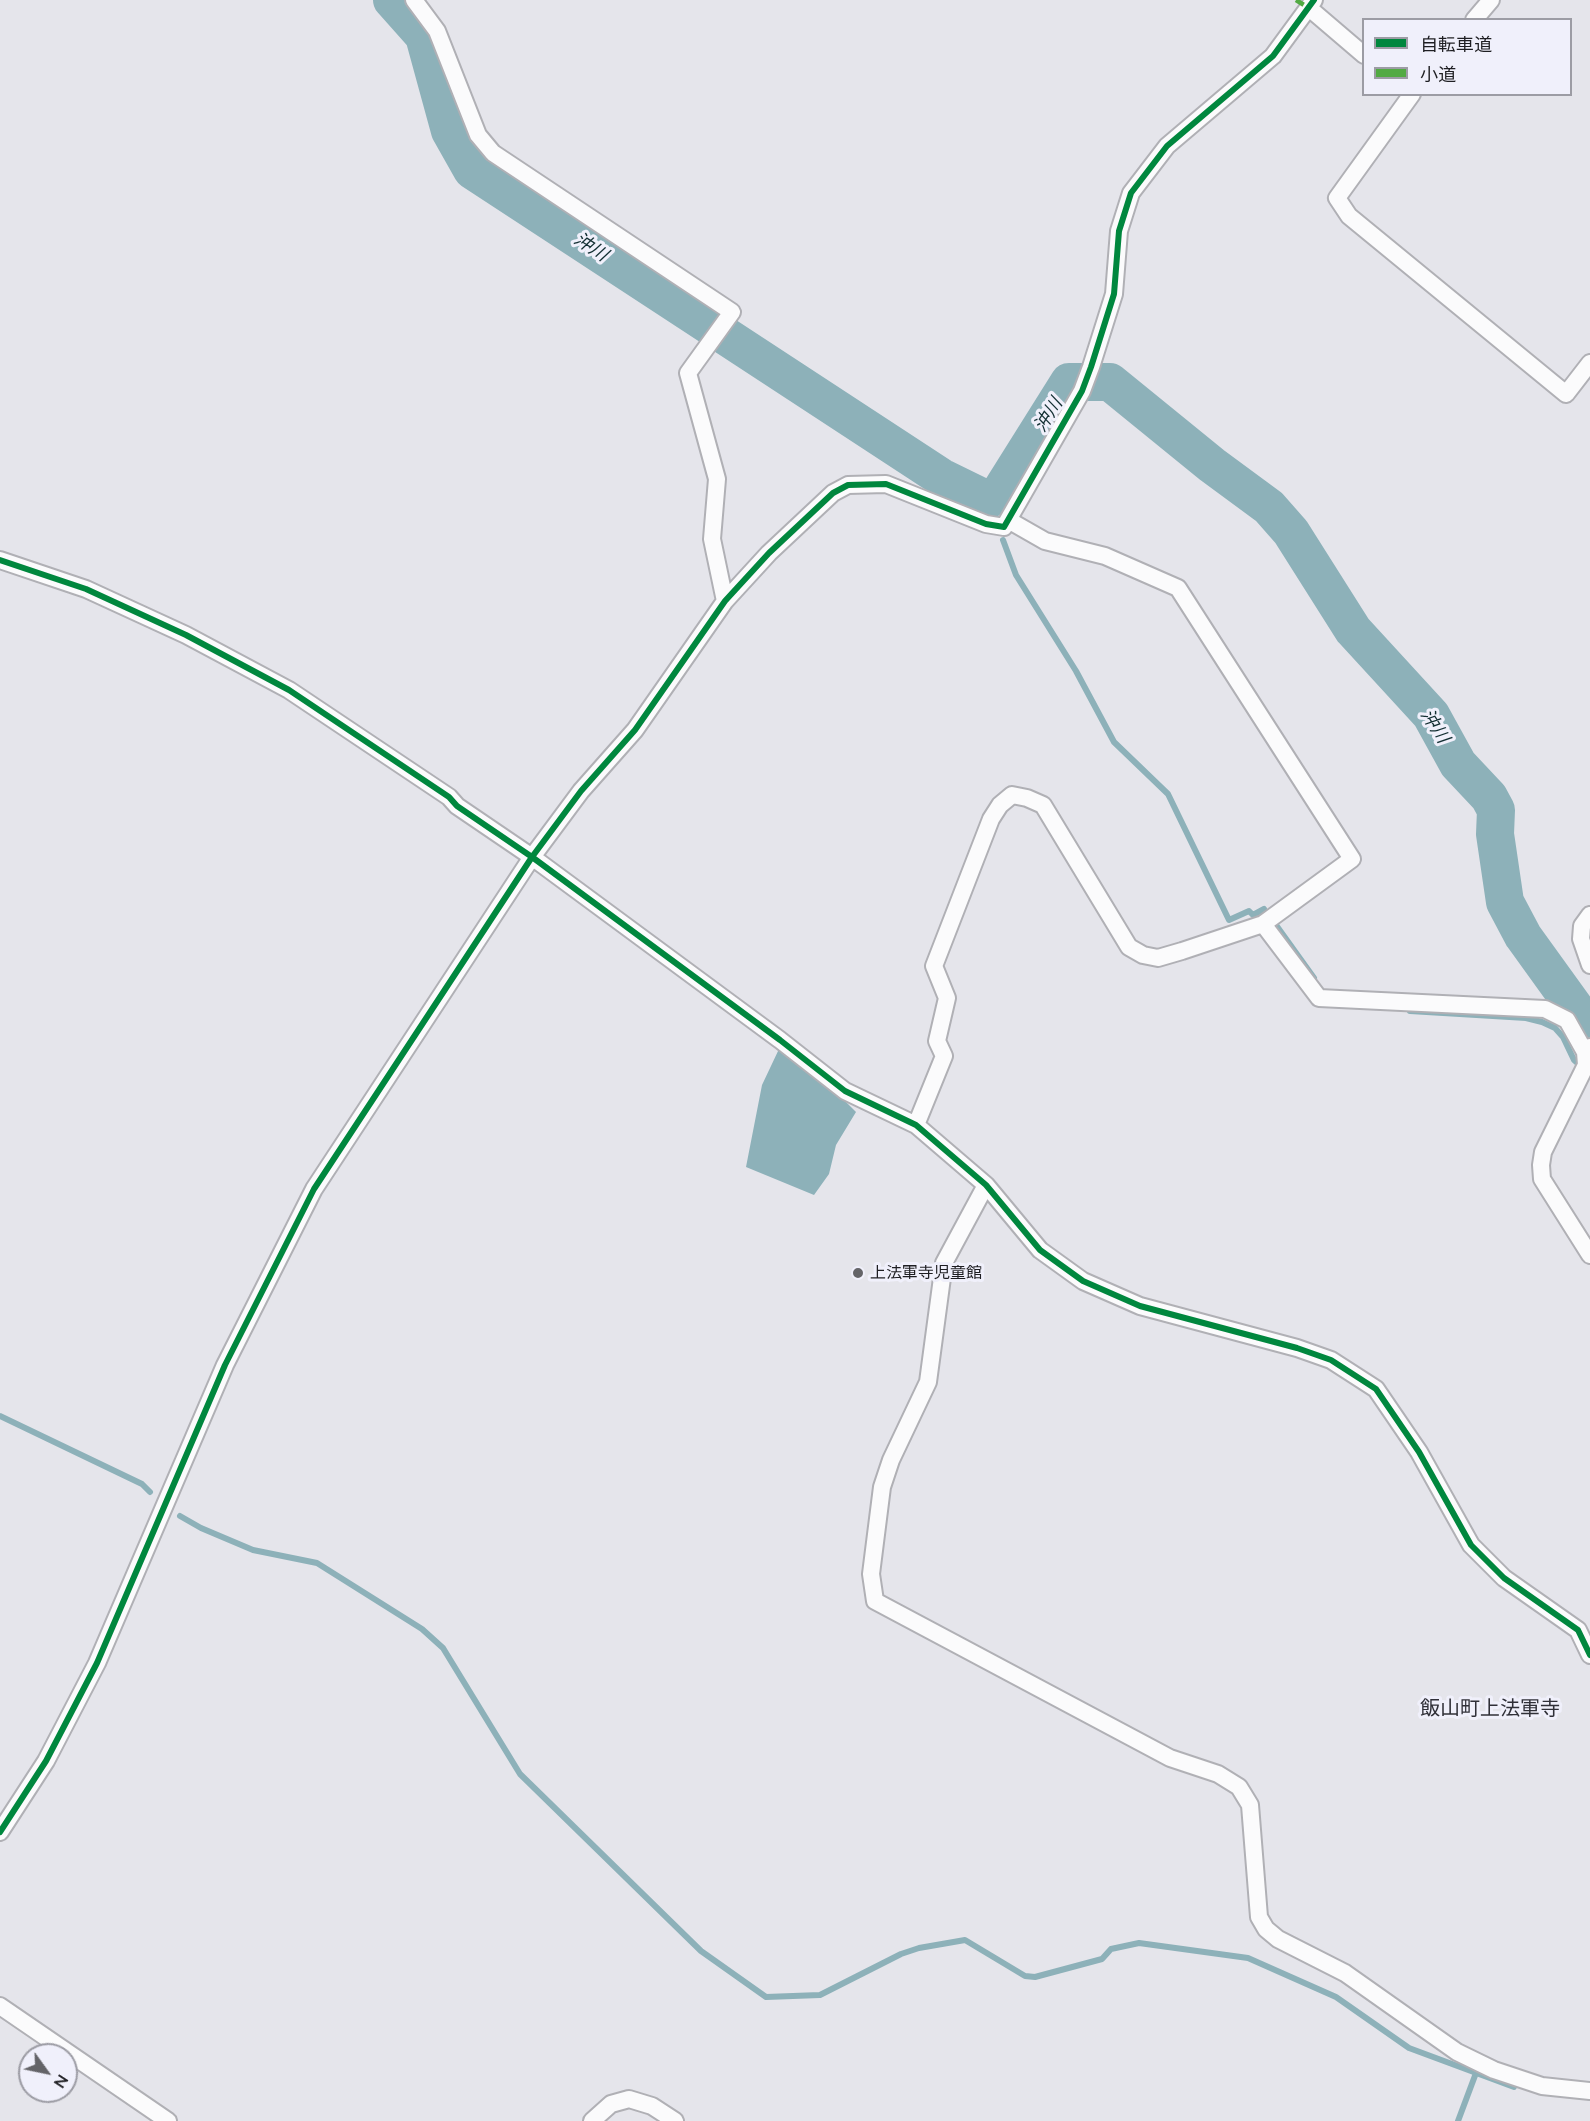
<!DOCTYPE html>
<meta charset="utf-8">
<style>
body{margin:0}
#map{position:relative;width:1590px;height:2121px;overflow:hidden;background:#e5e5eb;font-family:Lato,"Noto Sans JP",sans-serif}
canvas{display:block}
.legend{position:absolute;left:1362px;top:18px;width:210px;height:78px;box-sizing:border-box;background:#f0f0fb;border:2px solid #9c9ca4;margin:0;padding:8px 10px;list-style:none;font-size:18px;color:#1e1e22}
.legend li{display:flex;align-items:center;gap:12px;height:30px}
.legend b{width:30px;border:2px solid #9c9ca4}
.north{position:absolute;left:18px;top:2043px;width:60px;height:60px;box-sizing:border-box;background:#f0f0fb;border:2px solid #9c9ca4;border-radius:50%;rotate:123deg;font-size:16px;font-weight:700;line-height:24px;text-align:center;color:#1e1e22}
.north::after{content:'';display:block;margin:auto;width:21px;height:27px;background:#646468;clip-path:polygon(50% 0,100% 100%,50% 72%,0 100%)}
</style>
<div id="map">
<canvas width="1590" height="2121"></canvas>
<ul class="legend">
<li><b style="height:8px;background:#00873e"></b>自転車道</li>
<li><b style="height:8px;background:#52aa43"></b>小道</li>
</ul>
<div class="north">N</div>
</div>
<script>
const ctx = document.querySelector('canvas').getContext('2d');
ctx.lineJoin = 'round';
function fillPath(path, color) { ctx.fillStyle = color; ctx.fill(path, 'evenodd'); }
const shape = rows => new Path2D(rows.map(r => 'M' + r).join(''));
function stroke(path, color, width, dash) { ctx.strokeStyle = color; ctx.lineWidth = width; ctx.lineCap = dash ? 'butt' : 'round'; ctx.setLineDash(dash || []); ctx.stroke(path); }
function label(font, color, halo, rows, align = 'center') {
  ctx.font = font + ' Lato,"Noto Sans JP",sans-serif'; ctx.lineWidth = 6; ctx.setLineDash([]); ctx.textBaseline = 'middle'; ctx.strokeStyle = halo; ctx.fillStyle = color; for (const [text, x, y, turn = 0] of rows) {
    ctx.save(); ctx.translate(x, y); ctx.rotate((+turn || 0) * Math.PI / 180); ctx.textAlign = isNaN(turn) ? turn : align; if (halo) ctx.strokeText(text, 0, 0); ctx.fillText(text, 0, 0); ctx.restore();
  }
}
fillPath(shape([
 [779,1049,833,1089,856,1112,836,1145,829,1174,814,1195,746,1167,762,1085]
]), '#8db1b9');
stroke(shape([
 [988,500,992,511],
 [1003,540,1016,575,1076,671,1114,742,1168,794,1229,920,1249,911,1253,915,1264,909],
 [1276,925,1314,978],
 [1410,1011,1526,1018,1542,1022,1555,1028,1563,1037,1574,1060,1583,1068],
 [0,1416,142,1484,150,1492],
 [180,1516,201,1528,253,1550,317,1563,422,1629,443,1648,520,1774,701,1951,766,1997,820,1995,901,1954,919,1948,965,1940,1025,1976,1035,1977,1102,1959,1111,1949,1139,1943,1248,1958,1336,1997,1409,2048,1514,2087],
 [1458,2121,1476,2073]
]), '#8db1b9', 6);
stroke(shape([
 [392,0,424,36,450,131,472,170,941,477,988,500,1000,492,1069,382,1110,382,1212,465,1269,507,1291,532,1353,630,1431,715,1458,764,1489,797,1496,810,1495,834,1505,902,1523,936,1590,1029]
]), '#8db1b9', 38);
const minor = shape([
 [414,0,437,31,478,135,493,153,732,312,688,373,717,479,712,539,725,601],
 [1309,8,1364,55],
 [1474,20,1491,0],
 [1412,94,1337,198,1349,216,1566,394,1590,363],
 [0,560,86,589,186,635,289,690,449,797,457,806,532,857,780,1040,845,1091,916,1125,986,1185,1040,1250,1083,1281,1140,1306,1297,1348,1331,1360,1376,1389,1419,1452,1471,1545,1504,1578,1578,1630,1590,1655],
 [1590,915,1582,926,1581,939,1590,965],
 [1263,924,1319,998,1545,1009,1567,1020,1585,1052],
 [1590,1047,1585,1052,1586,1065,1543,1152,1541,1165,1542,1179,1590,1255],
 [916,1125,944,1056,937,1041,947,998,934,966,991,819,1000,805,1012,795,1027,798,1043,805,1129,947,1143,955,1158,958,1182,951,1263,924,1352,859,1178,588,1105,556,1045,541,1010,521],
 [986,1185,944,1263,928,1382,891,1460,882,1487,871,1574,875,1601,1170,1758,1218,1774,1239,1787,1250,1805,1259,1917,1266,1929,1278,1939,1345,1973,1457,2052,1494,2070,1542,2086,1590,2091],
 [0,1832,46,1761,97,1663,225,1365,314,1189,532,857,581,791,635,730,725,601,769,553,833,493,848,485,886,484,986,524,1004,527,1082,391,1091,367,1114,294,1119,231,1131,193,1167,146,1273,56,1314,0],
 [0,2006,168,2121],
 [592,2121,611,2104,629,2099,652,2106,675,2121]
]);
stroke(minor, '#b0b0b5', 20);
stroke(minor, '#fbfbfc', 16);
stroke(shape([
 [1296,0,1309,8]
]), '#52aa43', 4.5, [9, 4.5]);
stroke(shape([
 [0,560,86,589,186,635,289,690,449,797,457,806,532,857,780,1040,845,1091,916,1125,986,1185,1040,1250,1083,1281,1140,1306,1297,1348,1331,1360,1376,1389,1419,1452,1471,1545,1504,1578,1578,1630,1590,1655],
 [0,1832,46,1761,97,1663,225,1365,314,1189,532,857,581,791,635,730,725,601,769,553,833,493,848,485,886,484,986,524,1004,527,1082,391,1091,367,1114,294,1119,231,1131,193,1167,146,1273,56,1314,0]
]), '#00873e', 6);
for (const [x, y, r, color] of [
 [858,1273,6,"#646468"]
]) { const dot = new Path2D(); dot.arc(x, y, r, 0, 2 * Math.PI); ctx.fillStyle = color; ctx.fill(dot); stroke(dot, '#f0f0fb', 2); }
label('16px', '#1e1e22', '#f0f0fb', [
 ["上法軍寺児童館",870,1273]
], 'left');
label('italic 18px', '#122e32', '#f0f0fb', [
 ["沖川",591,247,33],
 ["沖川",1048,415,-58],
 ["沖川",1435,726,57]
]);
label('20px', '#303038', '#f0f0fb', [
 ["飯山町上法軍寺",1490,1709]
]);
</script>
